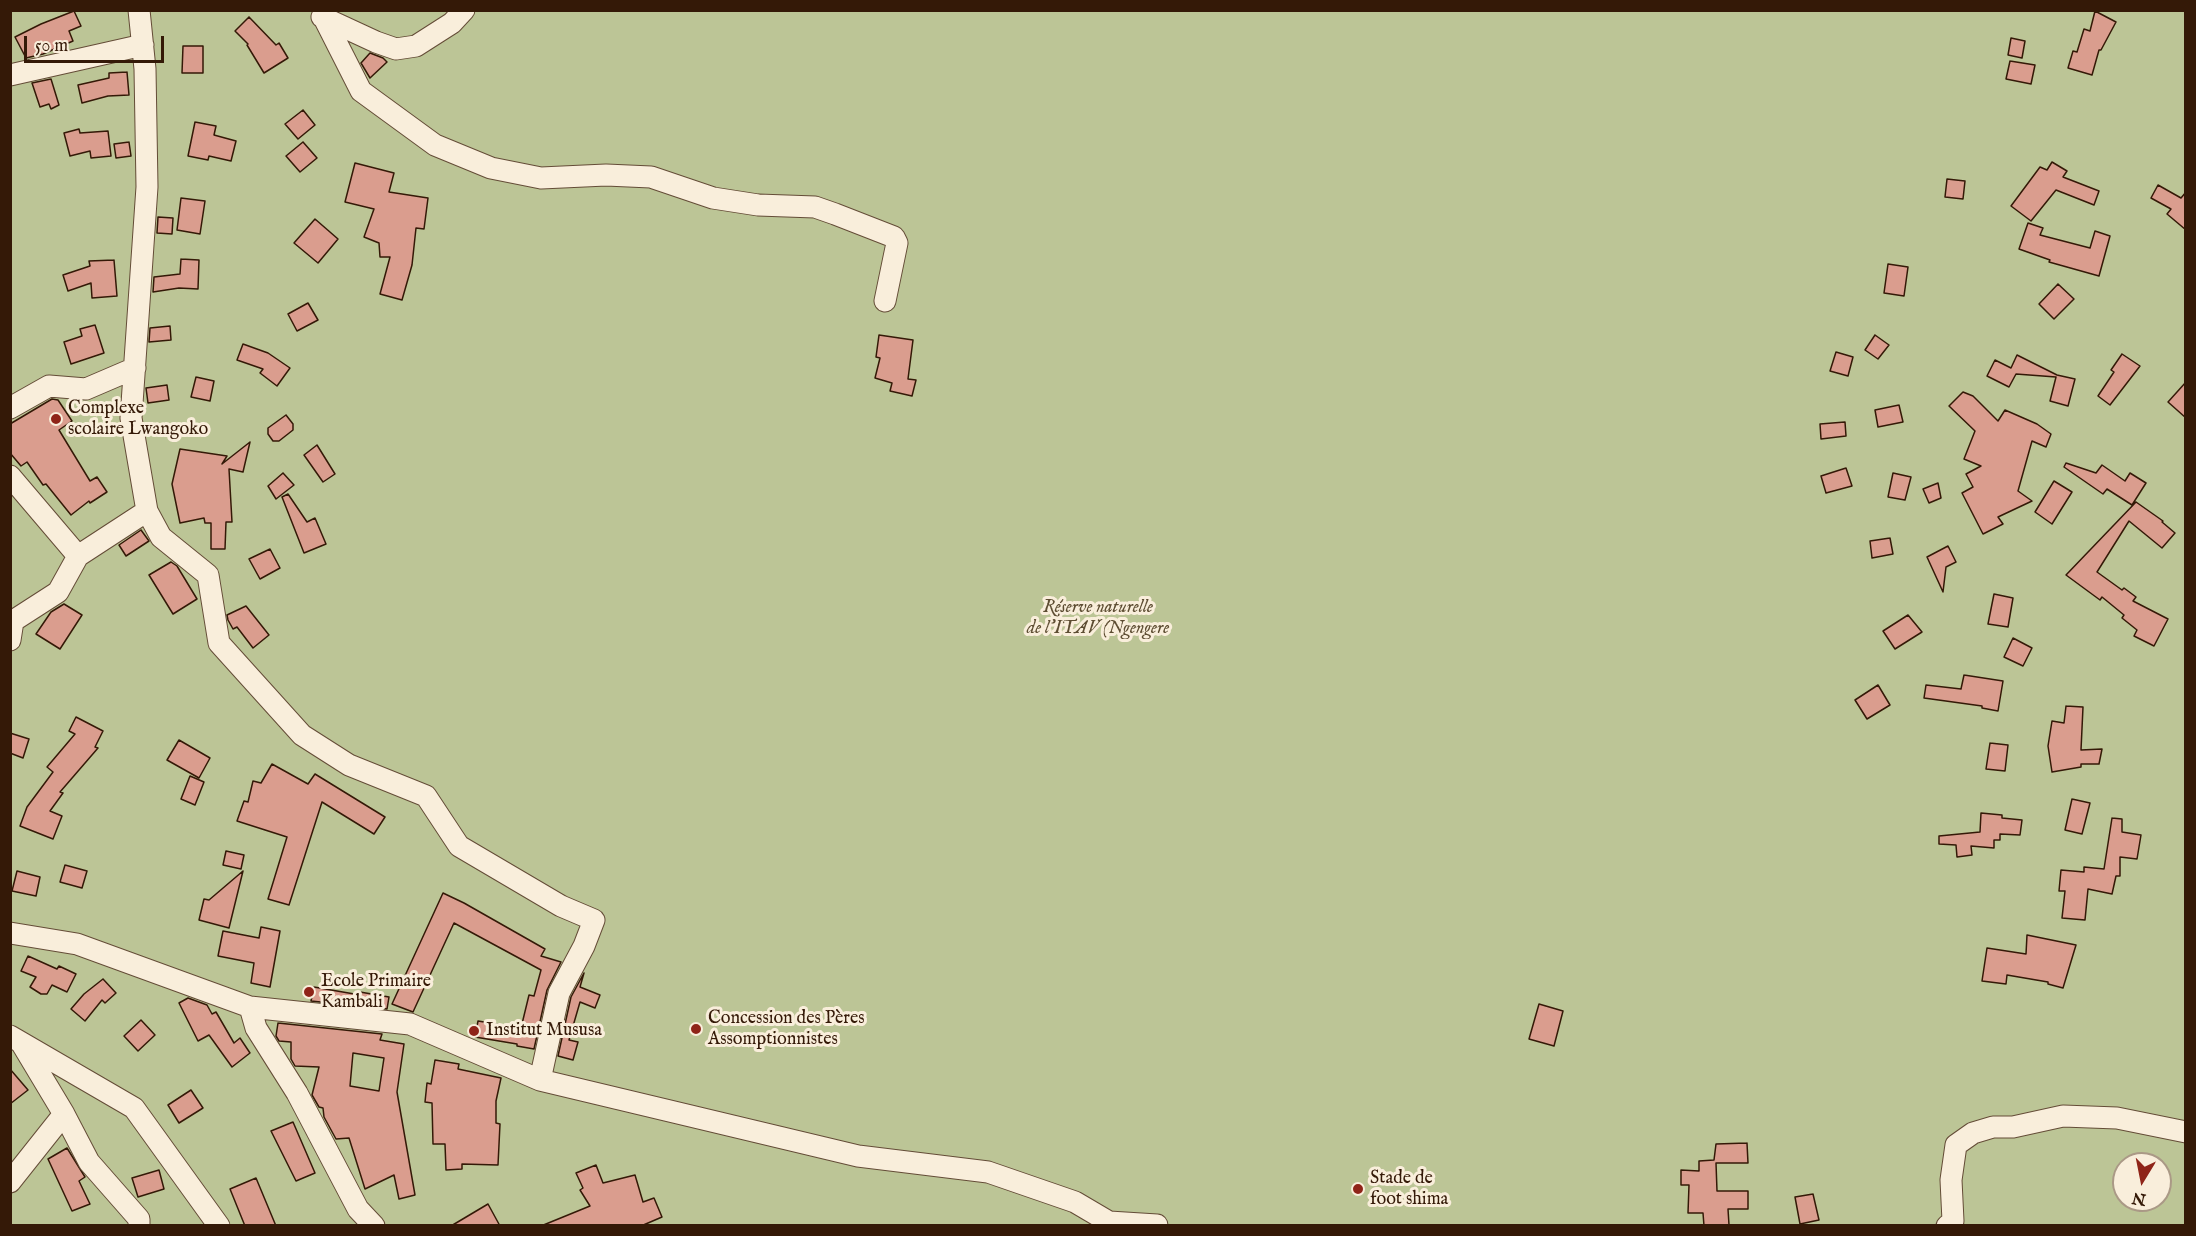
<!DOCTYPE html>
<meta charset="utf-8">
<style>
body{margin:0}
#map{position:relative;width:2196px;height:1236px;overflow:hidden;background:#f6e5c8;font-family:"IM FELL English",serif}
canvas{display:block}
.frame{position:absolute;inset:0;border:12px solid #341907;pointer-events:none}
.north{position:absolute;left:2112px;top:1152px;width:60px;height:60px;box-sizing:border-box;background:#f9eedb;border:2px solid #aa9986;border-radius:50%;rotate:190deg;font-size:16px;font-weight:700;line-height:24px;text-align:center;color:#341907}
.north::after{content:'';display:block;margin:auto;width:21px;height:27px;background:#8f2418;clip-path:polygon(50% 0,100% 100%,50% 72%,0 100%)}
.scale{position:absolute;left:24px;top:36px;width:140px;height:27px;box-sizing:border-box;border:3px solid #341907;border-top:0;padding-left:8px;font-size:18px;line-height:21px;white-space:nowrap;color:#341907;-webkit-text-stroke:4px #f9eedb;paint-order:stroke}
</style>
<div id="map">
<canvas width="2196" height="1236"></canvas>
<div class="frame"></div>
<div class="north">N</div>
<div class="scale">50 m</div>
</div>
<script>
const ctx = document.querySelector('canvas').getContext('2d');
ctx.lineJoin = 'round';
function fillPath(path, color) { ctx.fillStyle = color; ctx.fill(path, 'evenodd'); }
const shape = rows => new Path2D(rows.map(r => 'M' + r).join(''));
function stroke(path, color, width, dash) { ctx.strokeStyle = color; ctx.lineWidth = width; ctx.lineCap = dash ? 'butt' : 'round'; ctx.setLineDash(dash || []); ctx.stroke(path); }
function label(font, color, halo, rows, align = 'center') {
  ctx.font = font + ' "IM FELL English",serif'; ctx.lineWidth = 6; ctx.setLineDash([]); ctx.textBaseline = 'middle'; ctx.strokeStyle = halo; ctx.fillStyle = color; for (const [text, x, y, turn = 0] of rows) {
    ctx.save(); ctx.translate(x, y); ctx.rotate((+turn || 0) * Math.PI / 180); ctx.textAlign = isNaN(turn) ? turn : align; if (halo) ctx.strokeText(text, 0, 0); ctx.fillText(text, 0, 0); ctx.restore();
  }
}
fillPath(shape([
 [10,11,2185,11,2185,1225,11,1225],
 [2124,1164,2160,1164,2160,1200,2124,1200]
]), '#bcc596');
const building = shape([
 [74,11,81,26,69,31,73,41,43,54,26,58,15,37,41,24,74,11],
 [2095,11,2116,22,2101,50,2099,50,2092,75,2068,68,2073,51,2077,52,2084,29,2090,31,2095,11],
 [249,17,276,45,279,43,288,58,264,73,247,45,248,44,235,31,249,17],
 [2011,38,2025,41,2022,58,2008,55,2011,38],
 [183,46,203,46,203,73,182,73,183,46],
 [370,53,383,58,387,62,370,78,361,63,370,53],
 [2010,61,2035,65,2031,84,2006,79,2010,61],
 [127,72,129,95,108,96,82,103,78,85,109,78,109,73,127,72],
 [51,79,59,105,51,109,49,104,40,107,32,83,51,79],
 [303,110,315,125,298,139,285,124,303,110],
 [195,122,216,126,214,135,236,141,231,161,209,156,208,160,188,156,195,122],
 [79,129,80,133,108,131,111,156,91,158,90,151,70,156,64,133,79,129],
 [129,142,131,156,116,158,114,144,129,142],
 [303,142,317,158,300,172,286,156,303,142],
 [2052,162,2067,171,2063,177,2099,191,2094,205,2056,190,2031,221,2011,206,2040,167,2047,170,2052,162],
 [355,163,394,173,389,192,428,198,424,229,416,228,412,265,402,300,380,294,390,257,380,257,379,243,364,237,374,209,345,202,355,163],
 [1947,179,1965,181,1963,199,1945,197,1947,179],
 [2158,185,2181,198,2186,192,2186,230,2167,214,2171,209,2151,198,2158,185],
 [181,198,205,201,200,234,177,230,181,198],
 [158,217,173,218,172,234,157,233,158,217],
 [315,219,338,239,318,263,294,243,315,219],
 [2028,223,2043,228,2040,235,2090,248,2095,231,2110,236,2099,276,2049,262,2050,260,2019,249,2028,223],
 [181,259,199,260,198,289,179,288,153,292,154,277,180,274,181,259],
 [114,260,117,296,92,298,91,283,68,291,63,275,90,266,89,261,114,260],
 [1888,264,1908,267,1904,296,1884,293,1888,264],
 [2058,284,2074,299,2054,319,2039,304,2058,284],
 [308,303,318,320,297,331,288,314,308,303],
 [95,325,104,353,71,364,64,342,82,336,80,329,95,325],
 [170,326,171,340,149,342,150,328,170,326],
 [879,335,913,340,908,379,916,380,912,396,890,391,892,383,875,378,880,358,876,357,879,335],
 [1875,335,1889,345,1878,359,1865,350,1875,335],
 [243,344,268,353,290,368,277,386,260,373,263,369,237,360,243,344],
 [1836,352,1853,357,1848,376,1830,371,1836,352],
 [2122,354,2140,366,2110,405,2098,396,2114,372,2111,370,2122,354],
 [2017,355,2057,375,2075,379,2068,406,2050,401,2056,377,2016,374,2009,387,1987,376,1995,360,2011,368,2017,355],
 [196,377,214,381,210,401,191,397,196,377],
 [2186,382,2186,418,2168,402,2186,382],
 [167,385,169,400,148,403,146,388,167,385],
 [1963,392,1973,396,1998,421,2005,410,2037,424,2051,434,2046,447,2032,441,2018,491,2032,501,1998,517,2003,524,1983,534,1962,493,1973,487,1966,474,1981,466,1964,459,1975,431,1949,406,1963,392],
 [52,399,58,400,72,421,59,430,90,481,97,477,107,492,90,503,89,501,71,515,46,484,43,485,27,462,21,466,10,453,10,424,52,399],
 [1899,405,1903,422,1878,427,1875,410,1899,405],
 [286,415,293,424,293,430,279,441,273,441,268,434,268,428,286,415],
 [1845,422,1846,436,1821,439,1820,424,1845,422],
 [250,442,243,472,229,469,232,522,226,522,225,549,211,549,211,523,205,523,204,518,180,523,172,484,180,449,227,456,222,464,250,442],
 [317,445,335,474,323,482,304,455,317,445],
 [2066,463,2096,473,2102,465,2125,481,2130,473,2146,483,2132,505,2107,489,2103,494,2064,467,2066,463],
 [1846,468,1852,486,1826,493,1821,476,1846,468],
 [283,473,294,485,276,499,268,486,283,473],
 [1893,473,1911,477,1905,500,1888,497,1893,473],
 [2054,481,2072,492,2052,524,2035,512,2054,481],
 [1938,483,1941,498,1929,503,1923,489,1938,483],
 [288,494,307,522,315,518,326,544,304,553,282,497,288,494],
 [2136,502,2163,521,2162,522,2175,533,2162,548,2129,521,2097,572,2122,590,2124,588,2136,597,2133,601,2168,619,2154,646,2134,636,2137,630,2122,618,2124,615,2102,597,2100,600,2066,575,2136,502],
 [141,530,149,541,126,556,119,545,141,530],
 [1890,538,1893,554,1872,558,1870,541,1890,538],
 [1948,546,1956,562,1946,567,1943,592,1927,557,1948,546],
 [270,549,280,568,260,579,249,559,270,549],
 [171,562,177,566,197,599,173,614,149,575,171,562],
 [1994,594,2013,598,2008,627,1988,624,1994,594],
 [64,604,82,615,60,649,36,634,51,612,64,604],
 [246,606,269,635,253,648,237,627,233,629,228,620,227,615,246,606],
 [1908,615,1922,632,1895,649,1883,631,1908,615],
 [2013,638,2032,648,2023,666,2004,657,2013,638],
 [1964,675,2003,681,1998,711,1982,708,1982,706,1924,698,1926,685,1961,689,1964,675],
 [1878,685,1890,705,1867,719,1855,700,1878,685],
 [2066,706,2083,707,2081,750,2102,749,2099,764,2081,764,2081,767,2052,772,2048,746,2052,721,2064,723,2066,706],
 [76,717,103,731,95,747,98,748,60,792,63,793,50,811,62,816,53,839,20,826,27,807,53,772,47,767,75,734,69,731,76,717],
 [10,733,29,739,23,758,10,753,10,733],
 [179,740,210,758,199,778,167,760,179,740],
 [1990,743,2008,745,2005,771,1986,769,1990,743],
 [272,764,308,784,315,774,385,817,374,834,322,802,289,905,268,899,287,837,237,821,244,801,248,802,253,781,261,783,272,764],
 [190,776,204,782,195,805,181,799,190,776],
 [2072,799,2090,803,2082,834,2065,830,2072,799],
 [1981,813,2002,815,2002,818,2022,820,2020,835,2000,834,2000,840,1994,840,1994,848,1971,846,1972,855,1957,857,1956,845,1939,844,1939,836,1980,832,1981,813],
 [2112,818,2122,819,2122,832,2141,835,2137,859,2120,857,2120,876,2116,876,2112,894,2088,889,2085,920,2062,918,2065,891,2059,891,2061,870,2084,872,2084,867,2104,869,2112,818],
 [226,851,244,855,241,869,223,865,226,851],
 [65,865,87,871,82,888,60,882,65,865],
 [17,871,40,877,36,896,12,891,17,871],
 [243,871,229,928,199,920,204,899,209,900,243,871],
 [443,893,464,903,545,949,541,956,561,962,547,990,534,1049,517,1046,517,1044,475,1037,478,1021,521,1028,529,995,534,996,541,970,454,923,413,1012,392,1004,443,893],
 [261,927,280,931,270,987,251,983,254,963,218,956,223,931,259,938,261,927],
 [2027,935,2076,945,2063,988,2048,984,2048,982,2007,975,2006,984,1982,981,1987,948,2026,954,2027,935],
 [28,956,57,969,59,966,76,974,67,992,52,985,47,994,41,994,30,987,36,977,21,971,28,956],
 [584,973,580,987,600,995,595,1008,580,1002,569,1040,578,1042,573,1060,558,1056,571,997,584,973],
 [103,979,116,993,105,1003,102,1000,85,1021,71,1009,84,994,103,979],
 [314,987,360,995,360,992,389,997,387,1009,311,1001,314,987],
 [188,998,207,1005,212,1014,216,1012,234,1043,240,1038,250,1053,232,1067,209,1035,198,1041,179,1003,188,998],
 [1539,1004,1563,1011,1554,1046,1529,1039,1539,1004],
 [141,1020,155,1035,138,1051,124,1036,141,1020],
 [278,1023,382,1034,380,1040,404,1044,397,1092,415,1195,399,1199,394,1175,365,1189,349,1138,336,1139,324,1117,323,1108,319,1107,312,1095,319,1067,295,1066,291,1059,291,1042,279,1041,276,1036,278,1023],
 [353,1053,384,1058,379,1091,350,1086,353,1053],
 [435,1060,459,1064,458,1069,501,1078,496,1101,496,1123,500,1124,498,1165,462,1164,462,1169,446,1170,445,1144,433,1144,432,1103,425,1102,427,1083,431,1084,435,1060],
 [10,1069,28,1090,10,1104,10,1069],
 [191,1090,203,1108,179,1123,168,1105,191,1090],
 [293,1122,315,1173,296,1181,271,1131,293,1122],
 [1747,1143,1748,1163,1716,1163,1717,1191,1748,1191,1748,1209,1728,1209,1729,1225,1704,1226,1703,1213,1688,1213,1689,1185,1681,1185,1681,1170,1699,1171,1699,1161,1714,1160,1716,1144,1747,1143],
 [67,1148,85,1177,79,1181,90,1204,72,1211,48,1159,67,1148],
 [596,1165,603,1183,635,1175,643,1202,654,1198,662,1217,641,1226,541,1226,590,1206,580,1190,583,1188,576,1173,596,1165],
 [159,1170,164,1189,138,1197,132,1178,159,1170],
 [256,1178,276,1226,245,1226,230,1189,256,1178],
 [1813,1194,1819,1220,1800,1224,1795,1197,1813,1194],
 [488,1204,500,1226,451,1226,488,1204]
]);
fillPath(building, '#da9d8e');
stroke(building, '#341907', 1.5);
const minor = shape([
 [139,10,145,69,147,187,131,418,147,511,161,537,208,575,219,643,302,735,349,765,426,796,459,846,561,906,594,920,584,946,559,993,540,1080],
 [322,17,376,42,396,49,416,46,452,23,464,10],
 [325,20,361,91,435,145,491,168,541,178,606,175,651,177,713,198,758,205,815,207,835,214,894,237,897,243,885,301],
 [10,75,143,45],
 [10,408,49,386,86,389,135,368],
 [10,476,78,556],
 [10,640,13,621,58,592,78,556,147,511],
 [10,933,77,944,250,1007,410,1024,540,1080,858,1156,988,1172,1075,1202,1109,1222,1157,1225],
 [250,1007,256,1028,297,1093,358,1209,374,1226],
 [10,1036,134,1108,219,1226],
 [22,1044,64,1114,89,1162,139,1219,139,1226],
 [10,1182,64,1114],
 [1947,1226,1953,1221,1951,1180,1956,1145,1973,1133,1993,1127,2013,1127,2063,1116,2117,1118,2186,1132]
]);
stroke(minor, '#644c37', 23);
stroke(minor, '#f9eedb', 21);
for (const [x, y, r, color] of [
 [56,419,6,"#8f2418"],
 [309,992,6,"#8f2418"],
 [696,1029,6,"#8f2418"],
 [474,1031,6,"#8f2418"],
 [1358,1189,6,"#8f2418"]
]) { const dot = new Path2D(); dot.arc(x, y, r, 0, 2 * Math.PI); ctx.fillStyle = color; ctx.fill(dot); stroke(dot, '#f9eedb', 2); }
label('18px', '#341907', '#f9eedb', [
 ["Complexe",68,409],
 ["scolaire Lwangoko",68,430],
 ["Ecole Primaire",321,982],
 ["Kambali",321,1003],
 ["Concession des Pères",708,1019],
 ["Assomptionnistes",708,1040],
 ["Institut Mususa",486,1031],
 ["Stade de",1370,1179],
 ["foot shima",1370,1200]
], 'left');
label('italic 18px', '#5d4d32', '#f9eedb', [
 ["Réserve naturelle",1098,608],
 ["de l'ITAV (Ngengere",1098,629]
]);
</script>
